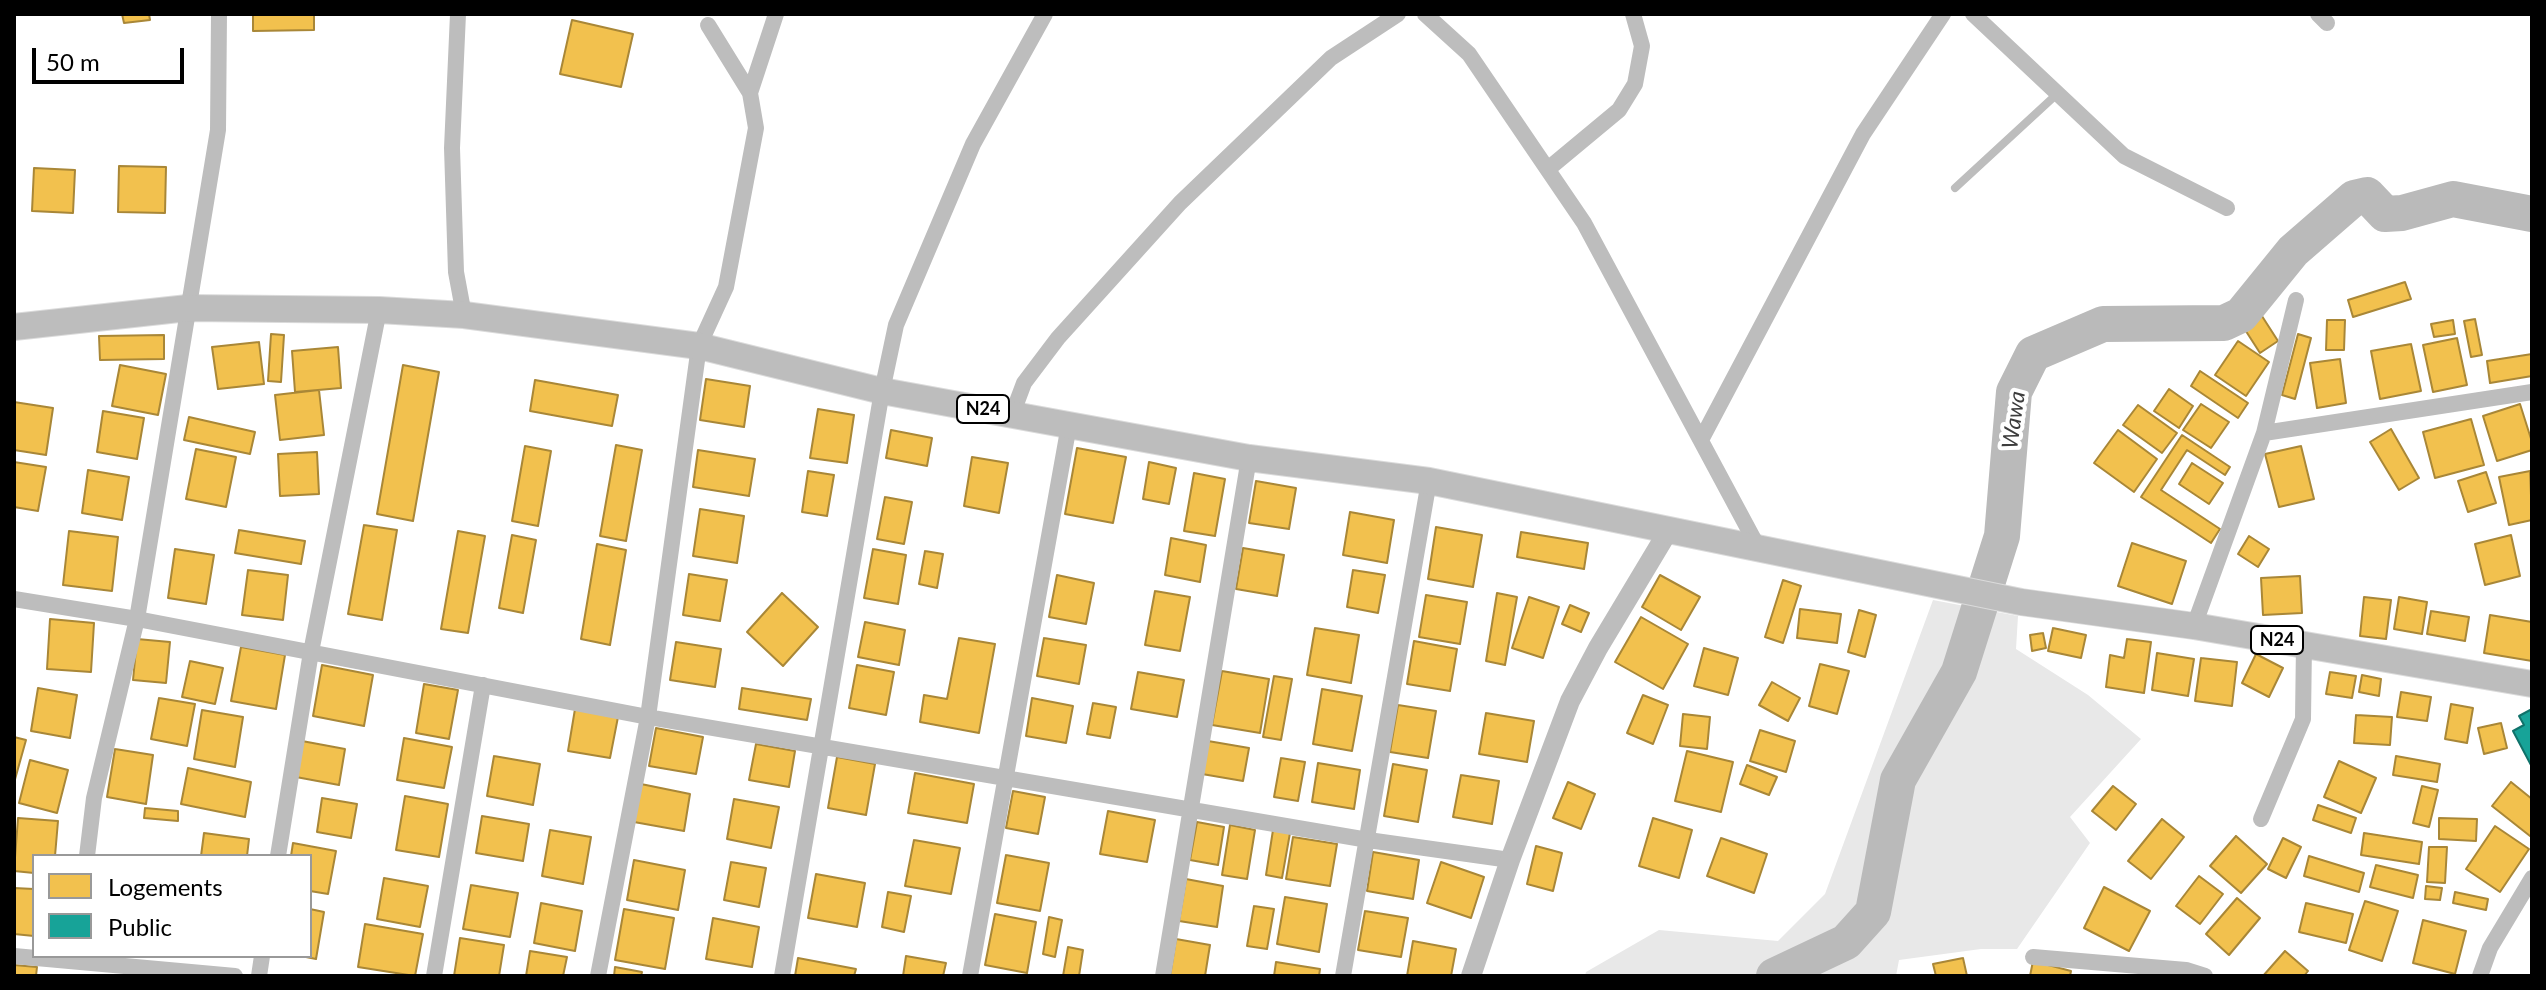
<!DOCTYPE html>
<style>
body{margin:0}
#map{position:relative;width:2546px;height:990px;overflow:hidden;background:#fff;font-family:Lato,sans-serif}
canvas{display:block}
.frame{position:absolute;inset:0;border:16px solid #000;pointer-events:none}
.legend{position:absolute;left:32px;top:854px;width:280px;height:104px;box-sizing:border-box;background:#fff;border:2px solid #999;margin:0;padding:10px 14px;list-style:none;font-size:24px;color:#000}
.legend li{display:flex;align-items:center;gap:16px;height:40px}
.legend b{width:40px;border:2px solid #999}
.scale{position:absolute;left:32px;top:48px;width:152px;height:36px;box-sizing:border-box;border:4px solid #000;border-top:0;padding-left:10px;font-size:24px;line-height:28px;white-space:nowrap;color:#000;-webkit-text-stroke:6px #fff;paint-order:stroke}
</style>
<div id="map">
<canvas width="2546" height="990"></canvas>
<div class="frame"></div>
<ul class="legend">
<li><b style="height:22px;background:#f2c14e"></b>Logements</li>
<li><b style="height:22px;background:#17a398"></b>Public</li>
</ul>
<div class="scale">50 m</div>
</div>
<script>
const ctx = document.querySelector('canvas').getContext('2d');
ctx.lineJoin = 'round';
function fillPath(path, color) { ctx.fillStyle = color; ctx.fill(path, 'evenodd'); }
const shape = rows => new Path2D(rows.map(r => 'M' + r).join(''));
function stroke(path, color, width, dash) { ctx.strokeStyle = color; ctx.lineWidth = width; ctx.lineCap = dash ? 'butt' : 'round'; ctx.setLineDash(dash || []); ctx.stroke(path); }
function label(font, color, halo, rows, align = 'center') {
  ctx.font = font + ' Lato,sans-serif'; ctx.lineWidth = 8; ctx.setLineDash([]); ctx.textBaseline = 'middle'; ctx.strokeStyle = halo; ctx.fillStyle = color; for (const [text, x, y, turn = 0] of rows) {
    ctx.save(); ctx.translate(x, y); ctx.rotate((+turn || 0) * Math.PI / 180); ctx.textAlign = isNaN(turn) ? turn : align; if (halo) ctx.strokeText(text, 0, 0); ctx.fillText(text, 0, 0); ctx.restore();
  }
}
fillPath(shape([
 [1933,600,2018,616,2016,649,2088,695,2141,739,2070,817,2090,843,2017,949,1981,949,1899,960,1896,976,1585,976,1586,972,1659,930,1778,941,1825,894]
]), '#e8e8e8');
const homes = shape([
 [122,14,149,14,150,20,124,23,122,14],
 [253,14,314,14,314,30,253,31,253,14],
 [572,20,633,34,621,87,560,74,572,20],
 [119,166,166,167,165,213,118,212,119,166],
 [34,168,75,170,73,213,32,211,34,168],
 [2405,282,2411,299,2353,317,2348,300,2405,282],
 [2260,313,2278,341,2260,353,2242,325,2260,313],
 [2475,319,2482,355,2471,357,2464,321,2475,319],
 [2327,320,2345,320,2344,350,2326,350,2327,320],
 [2453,320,2455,334,2434,337,2431,324,2453,320],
 [271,334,284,335,281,382,268,381,271,334],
 [2298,334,2311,338,2295,399,2282,395,2298,334],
 [164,335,164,359,100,360,99,336,164,335],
 [2457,338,2467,385,2433,392,2423,345,2457,338],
 [2238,341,2269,362,2246,396,2215,375,2238,341],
 [259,342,264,384,218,389,212,347,259,342],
 [2411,344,2421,391,2380,399,2371,351,2411,344],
 [338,347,341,388,295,392,292,351,338,347],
 [2532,354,2532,376,2490,383,2487,361,2532,354],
 [2340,359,2346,403,2317,408,2310,363,2340,359],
 [120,365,166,374,158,415,112,406,120,365],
 [403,365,439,372,413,521,377,514,403,365],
 [2200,371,2248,403,2238,418,2191,386,2200,371],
 [706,379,750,386,744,427,700,420,706,379],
 [535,380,618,395,612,426,530,411,535,380],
 [2169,389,2193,406,2179,428,2154,411,2169,389],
 [319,390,324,435,280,440,275,395,319,390],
 [14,402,53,408,46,455,14,450,14,402],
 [2201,404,2229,422,2211,448,2183,430,2201,404],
 [2520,404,2532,442,2532,450,2497,461,2483,416,2520,404],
 [2138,405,2177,433,2162,453,2123,425,2138,405],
 [818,409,854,415,847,463,810,458,818,409],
 [103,411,144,418,137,459,97,452,103,411],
 [189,417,255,432,250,454,184,440,189,417],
 [2471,419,2484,465,2435,478,2423,432,2471,419],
 [2391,429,2419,478,2399,490,2370,442,2391,429],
 [891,430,932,438,927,466,886,458,891,430],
 [2118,430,2157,459,2134,492,2094,463,2118,430],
 [2182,435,2230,467,2225,475,2187,450,2161,490,2220,529,2211,543,2141,497,2182,435],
 [616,445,642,450,626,541,600,536,616,445],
 [525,446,551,451,538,526,512,521,525,446],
 [2301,446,2314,499,2279,507,2265,454,2301,446],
 [1077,448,1126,457,1113,523,1065,514,1077,448],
 [196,449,236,457,226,507,186,499,196,449],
 [698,450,755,459,749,496,693,487,698,450],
 [317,452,319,494,280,496,278,454,317,452],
 [972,457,1008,463,999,513,964,506,972,457],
 [14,462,46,467,38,511,14,507,14,462],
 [1149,462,1176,468,1169,504,1143,499,1149,462],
 [2192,463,2223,483,2209,504,2179,484,2192,463],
 [88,470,129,477,122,520,82,513,88,470],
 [808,471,834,475,827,516,802,512,808,471],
 [2530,471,2532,520,2509,525,2499,477,2530,471],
 [2486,472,2496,503,2468,512,2458,481,2486,472],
 [1194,473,1225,479,1215,536,1184,531,1194,473],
 [1256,481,1296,488,1289,529,1249,523,1256,481],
 [885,497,912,502,904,544,877,539,885,497],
 [700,509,744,516,737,563,693,556,700,509],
 [1350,512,1394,520,1387,563,1343,555,1350,512],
 [364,525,397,530,382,620,348,614,364,525],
 [1436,527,1482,535,1473,587,1428,579,1436,527],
 [239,530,305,541,301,564,235,553,239,530],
 [69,531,118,537,112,591,63,585,69,531],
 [458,531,485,536,468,633,441,629,458,531],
 [1521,532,1588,543,1584,569,1517,557,1521,532],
 [512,535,536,540,523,613,499,608,512,535],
 [2511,535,2520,576,2485,585,2475,544,2511,535],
 [2249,536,2269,549,2258,567,2238,554,2249,536],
 [1171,538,1206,545,1200,582,1165,575,1171,538],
 [2132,543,2186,561,2172,604,2118,586,2132,543],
 [597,544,626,550,610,645,581,639,597,544],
 [1243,548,1284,555,1277,596,1236,589,1243,548],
 [175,549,214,555,206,604,168,598,175,549],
 [873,549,906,555,898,604,864,598,873,549],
 [925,551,943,554,937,588,919,584,925,551],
 [248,570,288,575,283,620,242,615,248,570],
 [1353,570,1385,575,1378,613,1347,607,1353,570],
 [689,574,727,580,720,621,683,615,689,574],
 [1057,575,1094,583,1086,624,1049,617,1057,575],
 [1660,575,1700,597,1681,630,1642,607,1660,575],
 [2300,576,2302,613,2263,615,2261,578,2300,576],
 [1783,580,1801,586,1783,643,1765,637,1783,580],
 [1155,591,1190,597,1180,651,1145,645,1155,591],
 [782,593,818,627,783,666,747,632,782,593],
 [1497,593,1517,597,1505,665,1486,661,1497,593],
 [1426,595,1467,602,1460,644,1419,637,1426,595],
 [1529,597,1559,607,1543,658,1512,648,1529,597],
 [2364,597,2391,600,2386,639,2360,636,2364,597],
 [2399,597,2427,602,2422,634,2394,629,2399,597],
 [1570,605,1589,613,1581,632,1562,624,1570,605],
 [1800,609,1841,614,1837,643,1797,638,1800,609],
 [1859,610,1876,615,1865,657,1848,652,1859,610],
 [2431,611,2469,617,2465,641,2427,634,2431,611],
 [2490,615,2532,622,2532,661,2484,653,2490,615],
 [1641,617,1688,644,1663,689,1615,662,1641,617],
 [50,619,94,623,91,672,47,669,50,619],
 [865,622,905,630,899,665,858,657,865,622],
 [1315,628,1359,635,1351,683,1307,675,1315,628],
 [2053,628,2086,635,2081,658,2048,651,2053,628],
 [2043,633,2046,648,2032,651,2030,635,2043,633],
 [959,638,995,644,979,733,920,722,924,695,947,699,959,638],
 [1044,638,1086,645,1079,684,1037,676,1044,638],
 [137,639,170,642,166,683,133,680,137,639],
 [2127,639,2151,642,2144,693,2106,687,2110,655,2124,658,2127,639],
 [1414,641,1457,649,1450,691,1407,684,1414,641],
 [676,642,721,649,715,687,670,680,676,642],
 [241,647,285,655,276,709,231,701,241,647],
 [1704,648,1738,658,1728,695,1694,686,1704,648],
 [2157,653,2194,659,2188,696,2152,690,2157,653],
 [2256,654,2283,668,2269,697,2242,683,2256,654],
 [2201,658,2237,662,2232,706,2195,701,2201,658],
 [190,661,223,668,215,704,182,697,190,661],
 [1820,664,1849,671,1837,714,1809,706,1820,664],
 [322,665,373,675,364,726,313,716,322,665],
 [857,665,894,672,886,715,849,708,857,665],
 [1222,671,1269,679,1260,733,1212,725,1222,671],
 [1138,672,1184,680,1177,717,1131,709,1138,672],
 [2330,672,2356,676,2352,698,2326,694,2330,672],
 [2362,675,2381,679,2379,696,2359,692,2362,675],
 [1274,676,1292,679,1281,740,1263,737,1274,676],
 [1772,682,1800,698,1788,721,1759,705,1772,682],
 [424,684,458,690,449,739,416,733,424,684],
 [38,688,77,695,70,738,31,731,38,688],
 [742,688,811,699,807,720,739,709,742,688],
 [1322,689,1362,696,1352,751,1313,744,1322,689],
 [2401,692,2431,697,2427,721,2397,717,2401,692],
 [1643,695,1668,705,1653,744,1627,733,1643,695],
 [159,698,195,704,187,746,151,739,159,698],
 [1032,698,1073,706,1066,743,1026,736,1032,698],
 [1093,703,1116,707,1110,738,1087,734,1093,703],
 [2451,704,2473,708,2467,743,2445,739,2451,704],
 [1398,705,1436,711,1428,758,1390,752,1398,705],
 [575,709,618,717,610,758,568,751,575,709],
 [202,710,243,717,235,767,194,759,202,710],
 [1486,713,1534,721,1527,762,1479,754,1486,713],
 [1683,714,1710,717,1707,749,1680,746,1683,714],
 [2356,715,2392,717,2390,745,2354,743,2356,715],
 [2501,723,2507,748,2484,754,2478,728,2501,723],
 [656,728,703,737,696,774,649,766,656,728],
 [1760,730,1795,741,1786,772,1750,761,1760,730],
 [14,737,26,740,14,783,14,737],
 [404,738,452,747,444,788,397,780,404,738],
 [302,741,345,749,339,785,296,777,302,741],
 [1208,741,1249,748,1243,781,1202,774,1208,741],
 [756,744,795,751,789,787,749,780,756,744],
 [115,749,153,755,146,804,107,797,115,749],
 [1687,751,1733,762,1721,812,1675,801,1687,751],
 [494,756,540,764,533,805,487,796,494,756],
 [2396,756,2440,764,2437,782,2393,775,2396,756],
 [837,757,875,764,866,815,828,808,837,757],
 [1281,758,1305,762,1298,801,1274,797,1281,758],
 [30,760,68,770,57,813,19,803,30,760],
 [2339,761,2376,778,2361,813,2324,797,2339,761],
 [1318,763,1360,770,1354,809,1312,802,1318,763],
 [1393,764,1427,770,1418,822,1384,816,1393,764],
 [1747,765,1777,777,1769,795,1740,784,1747,765],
 [188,768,251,782,245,817,181,804,188,768],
 [915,773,974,784,967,823,908,813,915,773],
 [1461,775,1499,781,1492,824,1453,817,1461,775],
 [1568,782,1595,794,1581,829,1553,818,1568,782],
 [2511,782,2532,799,2532,834,2530,836,2492,806,2511,782],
 [641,784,690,794,684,831,634,822,641,784],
 [2113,786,2136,804,2116,830,2092,811,2113,786],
 [2422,786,2438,790,2429,827,2413,823,2422,786],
 [1013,791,1045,797,1038,834,1006,828,1013,791],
 [405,796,448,804,439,857,396,850,405,796],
 [322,798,357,804,351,838,317,832,322,798],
 [734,799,779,807,771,848,727,839,734,799],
 [2318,805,2356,818,2351,833,2313,820,2318,805],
 [145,808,178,811,178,821,144,818,145,808],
 [1108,811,1155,820,1147,862,1100,854,1108,811],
 [482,816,529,824,523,861,476,853,482,816],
 [18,818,58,821,55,856,34,856,34,873,14,871,18,818],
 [1653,818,1692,830,1679,878,1639,866,1653,818],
 [2439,818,2477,819,2476,841,2439,839,2439,818],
 [2162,819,2184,837,2151,879,2128,861,2162,819],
 [1197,822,1224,827,1218,865,1190,860,1197,822],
 [1230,825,1255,830,1247,879,1222,875,1230,825],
 [2495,826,2529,849,2500,892,2466,869,2495,826],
 [550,830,591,837,583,884,542,876,550,830],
 [1273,830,1290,833,1282,878,1266,875,1273,830],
 [204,833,249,839,247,856,201,856,204,833],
 [2364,833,2422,842,2419,864,2361,855,2364,833],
 [2236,836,2267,864,2241,893,2210,866,2236,836],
 [1293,837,1337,844,1330,886,1286,879,1293,837],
 [1721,838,1767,854,1754,893,1707,876,1721,838],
 [2283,838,2301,847,2286,878,2268,869,2283,838],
 [914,840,960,848,951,894,905,886,914,840],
 [293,843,336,851,328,894,310,891,310,856,291,856,293,843],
 [1536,846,1562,853,1553,891,1527,884,1536,846],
 [2429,847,2447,847,2445,883,2427,882,2429,847],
 [1373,852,1419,860,1413,899,1367,891,1373,852],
 [1006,855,1049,863,1040,911,997,903,1006,855],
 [2309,856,2364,873,2359,892,2304,876,2309,856],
 [634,860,685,870,678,910,627,900,634,860],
 [731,862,766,868,759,907,724,900,731,862],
 [1441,862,1484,877,1471,918,1427,903,1441,862],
 [2376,865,2418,875,2413,898,2370,887,2376,865],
 [816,874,865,883,857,927,808,918,816,874],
 [2199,876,2223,894,2200,924,2176,906,2199,876],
 [384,878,428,886,420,927,377,919,384,878],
 [1186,879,1223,886,1217,927,1179,921,1186,879],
 [471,885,518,893,510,937,463,929,471,885],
 [2426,886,2442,888,2440,900,2425,899,2426,886],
 [2104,887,2150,911,2129,951,2084,928,2104,887],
 [14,888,34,889,34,936,14,934,14,888],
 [888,892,911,896,904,932,882,927,888,892],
 [2455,892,2488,899,2486,910,2453,903,2455,892],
 [1285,897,1327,904,1319,952,1277,944,1285,897],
 [2237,898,2260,918,2229,955,2206,934,2237,898],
 [2365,901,2398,911,2382,961,2349,950,2365,901],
 [541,903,582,911,575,951,534,943,541,903],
 [2306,903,2353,914,2346,943,2299,932,2306,903],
 [1254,906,1274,909,1267,949,1247,946,1254,906],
 [310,909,324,912,316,959,301,956,310,956,310,909],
 [624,909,674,918,665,969,615,960,624,909],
 [1365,911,1408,918,1401,957,1358,950,1365,911],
 [995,914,1036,922,1027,973,985,965,995,914],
 [1049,917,1062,920,1055,957,1043,954,1049,917],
 [713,918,759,927,752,967,706,959,713,918],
 [2423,920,2466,931,2455,974,2413,963,2423,920],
 [365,924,423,934,415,976,358,967,365,924],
 [460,938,504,945,499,976,454,976,460,938],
 [1176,939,1210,945,1205,976,1170,976,1176,939],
 [1413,941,1456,949,1451,976,1407,976,1413,941],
 [1068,947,1083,950,1079,976,1063,976,1068,947],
 [530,951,567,957,563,976,526,976,530,951],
 [2285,951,2308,971,2304,976,2263,976,2285,951],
 [906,956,946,963,943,976,903,976,906,956],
 [798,958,856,969,854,976,795,976,798,958],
 [1963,958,1967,976,1936,976,1933,964,1963,958],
 [2033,961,2071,971,2070,976,2030,976,2033,961],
 [1276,962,1320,969,1319,976,1274,976,1276,962],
 [14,965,37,967,36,976,14,976,14,965],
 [615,967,642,972,641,976,614,976,615,967]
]);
fillPath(homes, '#f2c14e');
stroke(homes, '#a98737', 2);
const public = shape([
 [2532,709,2532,767,2513,731,2524,725,2519,716,2532,709]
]);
fillPath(public, '#17a398');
stroke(public, '#10726a', 2);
stroke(shape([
 [1774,976,1846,942,1873,912,1898,780,1959,672,2002,536,2014,392,2033,354,2103,324,2224,323,2241,315,2293,251,2354,198,2367,195,2385,214,2402,213,2453,199,2532,214]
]), '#bababa', 36);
const primary = shape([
 [14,327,188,308,379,310,464,315,699,346,882,391,1249,458,1429,481,2021,602,2194,626,2532,684]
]);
stroke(primary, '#dbdbdb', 28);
stroke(shape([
 [1955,188,2057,94]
]), '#bdbdbd', 8);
stroke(shape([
 [458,14,452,148,456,272,464,315],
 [1425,14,1469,54,1584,223,1759,549],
 [1973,14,2124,156,2227,208],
 [2318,14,2327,23],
 [750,93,776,14],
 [1548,169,1619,110,1635,84,1642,46,1633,14],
 [1012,415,1024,383,1058,338,1180,203,1331,58,1398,14],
 [2264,433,2532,392],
 [1701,440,1863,134,1943,14],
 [14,599,137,619,648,717,1368,840,1510,860],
 [2194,626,2264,433,2296,300],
 [2261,819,2303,719,2304,644],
 [87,856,94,798,137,619,218,130,219,14],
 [278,856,311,652,379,310],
 [14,956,235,976],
 [2033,957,2186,970,2205,976],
 [259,976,262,956],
 [434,976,483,685],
 [598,976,648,717,699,346,726,287,756,128,750,93,708,25],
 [782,976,882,391,896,325,973,144,1045,14],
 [970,976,1069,425],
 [1163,976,1249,458],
 [1343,976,1429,481],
 [2480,976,2490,948,2532,878]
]), '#bdbdbd', 16);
stroke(shape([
 [1471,976,1510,860,1570,701,1598,648,1670,528]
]), '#bdbdbd', 20);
stroke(primary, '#bdbdbd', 26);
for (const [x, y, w] of [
 [983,409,52],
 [2277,640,52]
]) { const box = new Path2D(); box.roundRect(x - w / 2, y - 14, w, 28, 6); ctx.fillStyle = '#fff'; ctx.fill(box); stroke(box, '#000', 2); }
label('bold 18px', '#000', null, [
 ["N24",983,409],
 ["N24",2277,640]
]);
label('italic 22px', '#3d3d3d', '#fff', [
 ["Wawa",2014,420,-82]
]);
</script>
